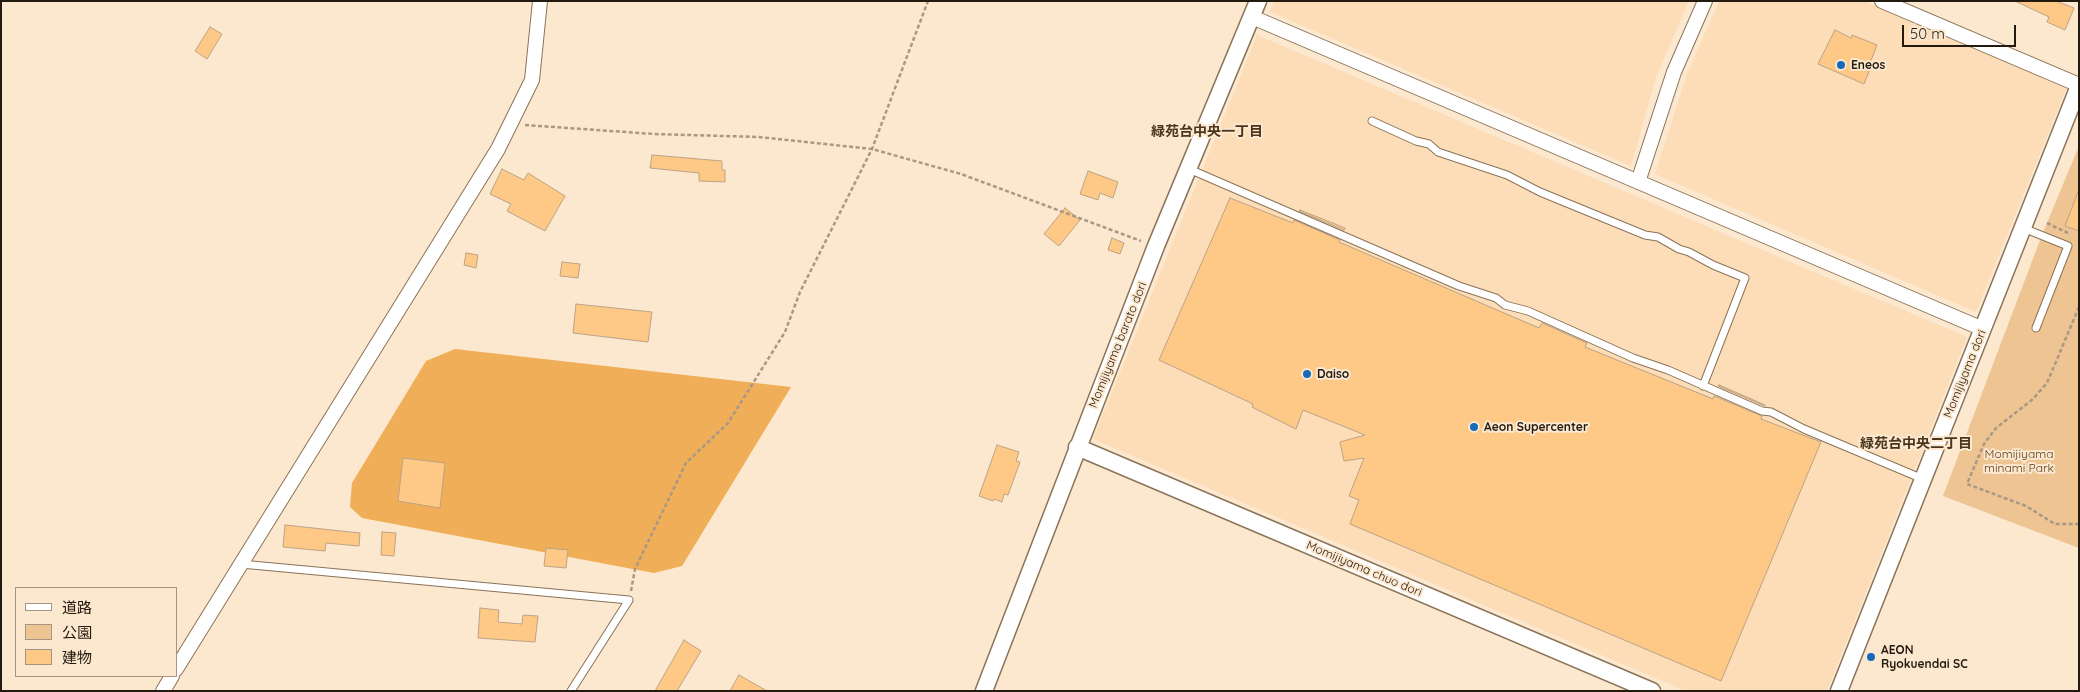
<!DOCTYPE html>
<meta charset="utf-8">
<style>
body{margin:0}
#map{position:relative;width:2080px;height:692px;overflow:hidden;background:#fce7cf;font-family:Quicksand,"Noto Sans JP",sans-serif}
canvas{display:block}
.frame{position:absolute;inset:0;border:2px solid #231a0f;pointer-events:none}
.legend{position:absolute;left:15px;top:587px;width:162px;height:90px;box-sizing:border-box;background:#fce7cf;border:1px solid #a59582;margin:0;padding:6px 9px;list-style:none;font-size:15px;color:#231a0f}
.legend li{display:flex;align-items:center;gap:10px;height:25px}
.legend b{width:25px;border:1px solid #a59582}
.scale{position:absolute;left:1902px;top:25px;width:114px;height:22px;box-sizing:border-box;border:2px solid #231a0f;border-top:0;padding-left:6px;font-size:15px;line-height:18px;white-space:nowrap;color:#231a0f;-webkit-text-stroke:4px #fce7cf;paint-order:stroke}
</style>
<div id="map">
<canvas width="2080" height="692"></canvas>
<div class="frame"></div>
<ul class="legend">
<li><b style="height:6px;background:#fff"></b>道路</li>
<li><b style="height:14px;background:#edc492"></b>公園</li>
<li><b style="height:14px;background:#fec987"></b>建物</li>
</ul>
<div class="scale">50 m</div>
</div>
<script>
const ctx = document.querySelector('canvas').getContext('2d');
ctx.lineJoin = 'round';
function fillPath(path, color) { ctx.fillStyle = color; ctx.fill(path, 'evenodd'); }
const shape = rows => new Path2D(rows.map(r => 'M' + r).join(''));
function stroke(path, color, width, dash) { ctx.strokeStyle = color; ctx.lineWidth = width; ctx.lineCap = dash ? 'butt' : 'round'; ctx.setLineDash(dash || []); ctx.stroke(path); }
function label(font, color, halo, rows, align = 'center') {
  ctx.font = font + ' Quicksand,"Noto Sans JP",sans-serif'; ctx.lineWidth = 4; ctx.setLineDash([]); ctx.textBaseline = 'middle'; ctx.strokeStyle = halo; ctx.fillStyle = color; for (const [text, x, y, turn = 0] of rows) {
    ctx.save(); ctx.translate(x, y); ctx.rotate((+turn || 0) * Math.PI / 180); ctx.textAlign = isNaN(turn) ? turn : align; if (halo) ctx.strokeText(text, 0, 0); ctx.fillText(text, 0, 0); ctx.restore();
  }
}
fillPath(shape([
 [1274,1,1689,1,1656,77,1631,166,1270,12],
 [1719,1,1864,1,2067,87,1976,312,1655,174,1686,77],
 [1257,35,1967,337,1827,691,1686,691,1093,439]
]), '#fcddb8');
fillPath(shape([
 [2079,146,2079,548,1943,496,2042,235]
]), '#edc492');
fillPath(shape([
 [455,349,791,387,682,566,654,573,362,518,350,507,352,483,426,361]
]), '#efae57');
const building = shape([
 [2015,1,2056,1,2074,8,2065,30,2047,22,2049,17,2015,1],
 [210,27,222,34,207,59,195,51,210,27],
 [1835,30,1851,38,1852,35,1877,45,1868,68,1870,69,1864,84,1818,64,1835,30],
 [652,155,722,161,722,170,725,170,725,182,699,181,699,173,650,168,652,155],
 [502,169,524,180,528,173,565,196,545,231,507,211,511,204,490,194,502,169],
 [1088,171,1118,182,1113,198,1100,193,1098,200,1080,194,1088,171],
 [2078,192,2079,192,2079,231,2065,226,2078,192],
 [1230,198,1293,223,1294,220,1340,240,1339,242,1539,328,1542,323,1587,343,1585,347,1713,399,1714,396,1762,416,1761,419,1821,442,1721,681,1350,524,1359,500,1349,496,1364,458,1344,461,1340,442,1365,435,1303,410,1296,429,1252,407,1253,404,1159,360,1230,198],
 [1065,208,1080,220,1059,246,1044,234,1065,208],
 [1300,210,1345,228,1344,230,1299,211,1300,210],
 [1112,238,1124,243,1120,254,1108,250,1112,238],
 [466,253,478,255,476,268,464,265,466,253],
 [562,262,580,264,578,278,560,276,562,262],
 [576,304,652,312,648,342,573,333,576,304],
 [1719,385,1765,405,1765,406,1718,386,1719,385],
 [997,445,1019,452,1016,461,1020,462,1008,495,1004,494,1002,502,994,499,993,501,979,496,997,445],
 [403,458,445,463,440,508,398,501,403,458],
 [285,525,360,533,359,546,326,543,325,551,283,547,285,525],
 [382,532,396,533,394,556,381,555,382,532],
 [546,548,568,550,566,568,544,566,546,548],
 [480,608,499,610,498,622,522,624,523,615,538,616,535,642,478,638,480,608],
 [684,640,701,651,677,691,655,691,684,640],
 [739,675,767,691,730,691,739,675]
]);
fillPath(building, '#fec987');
stroke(building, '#bba386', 1);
const service = shape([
 [1372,121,1416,141,1429,144,1438,152,1507,175,1540,192,1645,235,1658,237,1679,249,1689,252,1713,265,1745,278,1703,386],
 [1189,169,1459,286,1496,298,1505,305,1528,311,1633,358,1668,370,1762,411,1771,412,1804,429,1923,479],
 [2023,228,2068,246,2036,328],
 [241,564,629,600,571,691]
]);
const minor = shape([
 [1882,1,2079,85],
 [1252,17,1983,329],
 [1638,182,1674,72,1705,1],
 [176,669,498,149,532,80,540,1],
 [163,691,172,676]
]);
const tertiary = shape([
 [1077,447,1652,691],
 [984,691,1156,246,1258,1],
 [1839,691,2079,86]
]);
stroke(service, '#8a7357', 9);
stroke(minor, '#8a7357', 16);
stroke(tertiary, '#8a7357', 19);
stroke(shape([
 [525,125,654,134,759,137,872,149,961,174,1141,241],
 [2047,223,2068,233],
 [2079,307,2047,383,2033,399,1996,428,1984,444,1967,484,2026,506,2055,524,2079,524],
 [631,591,635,569,686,463,728,423,785,332,800,292,872,149,928,1]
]), '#a99885', 2.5, [4, 2.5]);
stroke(service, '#fff', 7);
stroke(minor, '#fff', 14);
stroke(tertiary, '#fff', 16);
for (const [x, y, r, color] of [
 [1841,65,5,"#166ab8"],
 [1307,374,5,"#166ab8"],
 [1474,427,5,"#166ab8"],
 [1871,657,5,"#166ab8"]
]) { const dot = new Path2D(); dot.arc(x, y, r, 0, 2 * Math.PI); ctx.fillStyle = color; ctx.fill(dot); stroke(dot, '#fce7cf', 2); }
label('bold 12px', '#231a0f', '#fce7cf', [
 ["Eneos",1851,65],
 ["Daiso",1317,374],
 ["Aeon Supercenter",1484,427],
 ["AEON",1881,650],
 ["Ryokuendai SC",1881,664]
], 'left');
label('12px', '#231a0f', '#fce7cf', [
 ["Momijiyama barato dori",1118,345,-68],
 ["Momijiyama dori",1965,374,-68],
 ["Momijiyama chuo dori",1364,569,23]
]);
label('12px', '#5b401c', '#fce7cf', [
 ["Momijiyama",2019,454],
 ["minami Park",2019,468]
]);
label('bold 14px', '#4a361c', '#fce7cf', [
 ["緑苑台中央一丁目",1207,132],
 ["緑苑台中央二丁目",1916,444]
]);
</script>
